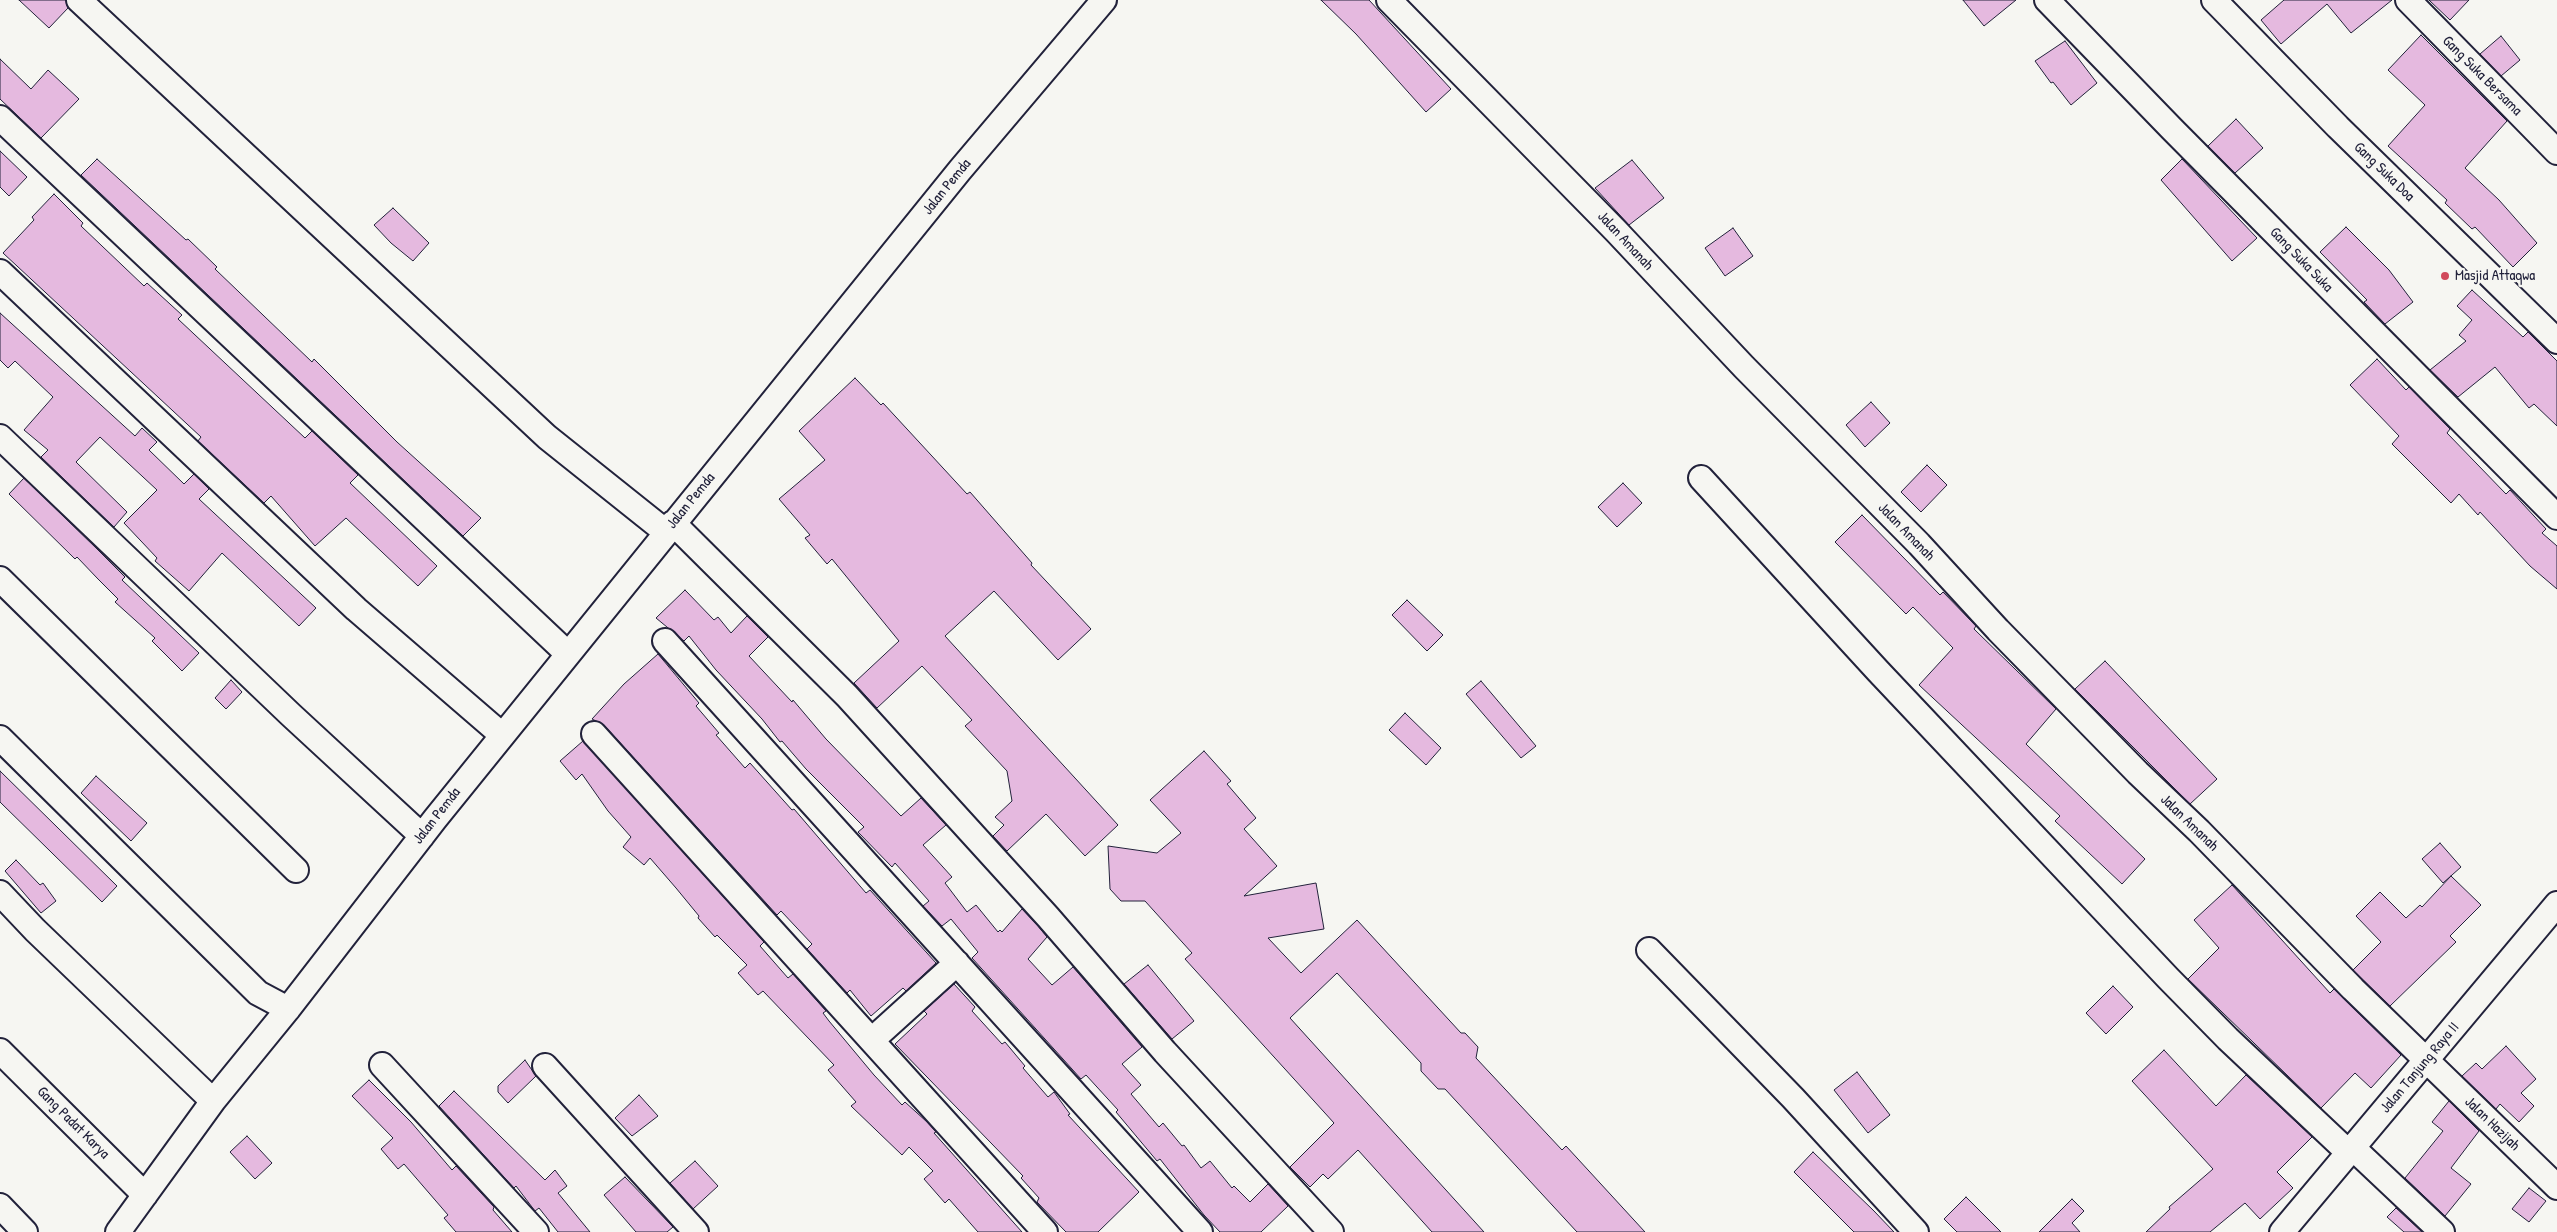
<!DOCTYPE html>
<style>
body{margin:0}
canvas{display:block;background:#f6f6f2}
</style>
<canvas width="2557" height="1232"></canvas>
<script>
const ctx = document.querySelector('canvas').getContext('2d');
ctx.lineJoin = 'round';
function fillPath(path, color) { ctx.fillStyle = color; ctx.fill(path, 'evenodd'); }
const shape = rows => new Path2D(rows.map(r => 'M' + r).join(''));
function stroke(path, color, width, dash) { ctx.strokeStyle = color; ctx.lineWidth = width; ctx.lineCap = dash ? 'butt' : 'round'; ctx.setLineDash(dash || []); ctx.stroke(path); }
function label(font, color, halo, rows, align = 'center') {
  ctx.font = font + ' "Patrick Hand",sans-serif'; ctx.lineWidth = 4.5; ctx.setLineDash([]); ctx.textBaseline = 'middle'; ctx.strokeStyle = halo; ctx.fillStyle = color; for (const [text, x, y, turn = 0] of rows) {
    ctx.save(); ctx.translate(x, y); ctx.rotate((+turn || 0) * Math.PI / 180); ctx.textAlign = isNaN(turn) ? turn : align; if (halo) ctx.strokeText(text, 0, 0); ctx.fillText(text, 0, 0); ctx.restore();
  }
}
const building = shape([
 [19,0,66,0,68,8,49,28,19,0],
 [1321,0,1369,0,1451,89,1426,112,1356,34,1321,0],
 [1963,0,2016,0,1984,26,1963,0],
 [2284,0,2392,0,2351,33,2327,4,2281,44,2261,20,2284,0],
 [2429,0,2469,0,2450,20,2429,0],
 [2421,35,2507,121,2465,168,2499,200,2537,243,2513,267,2475,227,2472,229,2445,203,2447,200,2388,146,2425,105,2388,70,2421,35],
 [2501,36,2520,60,2501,76,2480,54,2501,36],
 [2065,41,2097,83,2071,105,2053,82,2051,83,2035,61,2065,41],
 [0,59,31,89,48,70,79,99,41,138,0,99,0,59],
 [2236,119,2263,148,2235,173,2208,146,2236,119],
 [0,151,27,177,9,196,0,187,0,151],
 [97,159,186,240,188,239,217,267,215,269,312,362,314,359,397,442,481,518,463,536,81,175,97,159],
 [2182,159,2257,238,2232,261,2161,180,2182,159],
 [1632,160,1664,198,1629,225,1595,188,1632,160],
 [54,194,83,223,81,226,144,286,147,283,182,315,178,319,305,438,312,431,358,475,350,483,437,566,418,586,346,518,315,546,271,496,264,503,198,441,201,437,3,253,34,220,32,217,54,194],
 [393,208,429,243,413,261,391,243,374,225,393,208],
 [2346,227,2389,270,2413,302,2385,324,2364,302,2367,300,2320,252,2346,227],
 [1733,228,1753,256,1725,276,1705,248,1733,228],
 [2472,290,2523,337,2528,332,2557,361,2557,426,2534,404,2529,408,2495,367,2458,397,2430,370,2466,341,2459,335,2472,320,2457,306,2472,290],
 [0,313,135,436,142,428,157,442,149,450,184,484,194,474,209,489,199,499,316,608,299,626,222,553,189,591,155,561,157,558,124,523,157,490,100,437,76,462,127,512,114,527,41,457,48,450,24,430,53,397,15,361,8,368,0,360,0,313],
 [2377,359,2406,390,2409,387,2450,429,2447,433,2506,494,2510,490,2546,529,2542,533,2557,546,2557,589,2530,566,2480,512,2478,515,2459,494,2451,503,2392,444,2399,436,2350,385,2377,359],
 [855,378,881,405,883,403,967,494,970,492,1032,563,1031,565,1091,629,1058,660,994,591,945,636,1118,825,1085,856,1046,814,1007,851,993,836,1004,825,995,817,1012,801,1007,771,965,726,972,720,922,666,877,708,854,683,899,641,832,559,827,564,805,538,810,535,779,499,825,460,799,431,855,378],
 [1871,402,1890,423,1865,447,1846,425,1871,402],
 [1927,465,1947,485,1921,512,1901,492,1927,465],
 [24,478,97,549,125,577,122,580,199,653,182,671,152,641,155,638,115,602,118,599,98,579,77,557,75,559,9,494,24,478],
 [1623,483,1642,503,1617,527,1598,507,1623,483],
 [1862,515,1940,595,1943,592,1976,626,1974,629,2056,709,2026,744,2145,859,2122,884,2055,821,2060,816,1919,685,1953,648,1913,607,1906,614,1835,542,1862,515],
 [685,590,714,620,718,617,731,633,747,616,768,637,749,656,792,702,793,700,826,739,901,816,921,798,946,825,923,845,952,877,945,883,967,912,976,905,998,932,1000,930,1002,932,1022,909,1038,926,1047,937,1028,959,1052,985,1073,967,1142,1047,1122,1064,1141,1085,1131,1094,1159,1127,1163,1123,1182,1146,1184,1145,1201,1168,1210,1161,1232,1188,1234,1186,1250,1202,1268,1184,1288,1206,1261,1232,1220,1232,1204,1215,1160,1159,1157,1161,1116,1112,1118,1110,1086,1075,1081,1079,972,958,978,952,951,919,942,926,923,906,929,901,895,863,892,867,858,832,864,827,806,769,782,741,780,742,762,719,716,670,689,636,684,641,656,618,685,590],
 [1407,600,1443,635,1427,651,1392,615,1407,600],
 [658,654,699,703,696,706,719,733,716,735,745,768,750,763,792,810,794,809,866,893,870,890,936,963,906,991,903,988,871,1016,850,990,847,993,807,949,812,944,781,911,777,915,604,725,592,719,624,684,658,654],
 [2105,661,2217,779,2190,804,2075,689,2105,661],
 [231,680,242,692,226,709,215,698,231,680],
 [1481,681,1536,746,1521,758,1466,694,1481,681],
 [1405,713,1441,748,1426,765,1389,730,1405,713],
 [583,741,764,942,760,946,788,978,793,974,826,1011,823,1013,829,1021,874,1075,902,1105,905,1102,927,1122,936,1132,934,1133,1022,1232,978,1232,949,1199,945,1203,924,1179,933,1171,909,1147,902,1155,851,1106,856,1102,828,1070,834,1065,763,991,758,995,738,973,747,965,717,935,715,937,698,918,699,916,676,888,650,858,644,865,623,847,631,837,608,811,582,774,576,780,560,761,583,741],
 [1204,751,1231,781,1227,784,1256,818,1244,829,1277,866,1244,896,1316,883,1324,929,1268,938,1301,973,1357,920,1461,1033,1465,1033,1478,1047,1476,1058,1562,1150,1566,1146,1645,1232,1577,1232,1445,1089,1438,1089,1421,1071,1421,1063,1337,973,1290,1018,1484,1232,1432,1232,1358,1150,1328,1179,1323,1174,1310,1187,1290,1167,1334,1123,1185,959,1192,953,1145,901,1121,901,1110,889,1108,846,1157,853,1181,833,1150,800,1204,751],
 [0,771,117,886,102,902,0,802,0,771],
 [96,776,147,823,131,841,81,793,96,776],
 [2440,843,2461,867,2443,883,2422,859,2440,843],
 [16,860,40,885,43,883,56,901,41,913,5,871,16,860],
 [2451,876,2481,905,2450,936,2456,942,2390,1006,2353,970,2381,942,2356,916,2380,892,2406,918,2420,905,2422,907,2451,876],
 [2232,885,2330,993,2334,989,2401,1055,2371,1088,2355,1073,2321,1108,2188,979,2219,948,2194,920,2232,885],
 [1148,965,1194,1021,1172,1039,1124,984,1148,965],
 [954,984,975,1007,972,1011,1002,1044,1005,1042,1025,1066,1023,1068,1048,1097,1054,1092,1070,1114,1068,1115,1139,1192,1098,1232,1066,1232,1037,1202,1039,1198,1021,1178,1023,1176,895,1044,927,1014,924,1011,954,984],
 [2113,986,2133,1007,2106,1034,2086,1013,2113,986],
 [2506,1046,2536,1079,2521,1093,2534,1106,2519,1122,2500,1104,2496,1109,2462,1076,2476,1063,2482,1069,2506,1046],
 [2164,1050,2216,1106,2246,1075,2312,1137,2277,1172,2293,1188,2260,1219,2245,1203,2210,1232,2146,1232,2170,1209,2169,1207,2213,1169,2132,1081,2164,1050],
 [525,1060,536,1076,508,1103,498,1092,498,1086,525,1060],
 [1857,1072,1890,1115,1868,1133,1834,1090,1857,1072],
 [369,1080,411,1122,452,1170,456,1166,494,1207,493,1210,512,1232,456,1232,444,1218,448,1215,404,1164,398,1169,381,1149,393,1138,352,1096,369,1080],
 [454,1091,545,1180,555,1170,567,1186,558,1193,590,1232,558,1232,539,1208,535,1211,516,1186,514,1188,439,1106,454,1091],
 [639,1095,658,1116,632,1136,615,1118,639,1095],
 [2449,1101,2479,1131,2451,1168,2471,1184,2445,1216,2405,1178,2443,1131,2432,1122,2449,1101],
 [247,1136,272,1163,255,1179,230,1152,247,1136],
 [1813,1152,1874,1211,1894,1232,1854,1232,1794,1172,1813,1152],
 [695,1161,718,1186,693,1209,670,1183,695,1161],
 [625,1177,673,1227,667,1232,636,1232,604,1195,625,1177],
 [2529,1188,2546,1201,2529,1222,2512,1209,2529,1188],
 [1966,1197,2001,1232,1957,1232,1944,1219,1966,1197],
 [2072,1199,2084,1211,2072,1223,2080,1232,2039,1232,2072,1199],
 [2396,1208,2422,1232,2404,1232,2387,1217,2396,1208]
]);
fillPath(building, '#e5b9df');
stroke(building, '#22223b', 1);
const minor = shape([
 [79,0,547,437,666,532],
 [1389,0,1616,231,1744,367,1919,544,1998,630,2138,773,2199,831,2353,989,2557,1187],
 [2047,0,2172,129,2557,517],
 [2214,0,2338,127,2557,341],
 [2408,0,2557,152],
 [0,118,568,654],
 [0,272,356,609,502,735],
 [0,437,291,715,422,836],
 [1701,478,1878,671,2168,978,2228,1039,2349,1153],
 [673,523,847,696,1048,917,1165,1052,1331,1232],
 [0,579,296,870],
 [665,641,1200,1232],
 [594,734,1045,1232],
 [0,738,258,993,288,1009],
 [0,893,35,930,213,1101],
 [1649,950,1793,1098,1916,1232],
 [872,1040,957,963],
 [0,1051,145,1195],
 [382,1065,536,1232],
 [545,1066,696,1232],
 [2353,1148,2442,1232],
 [0,1206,25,1232],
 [118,1232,213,1101,288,1009,435,819,960,170,1104,0],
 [2282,1232,2557,904]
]);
stroke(minor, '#22223b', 28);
stroke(minor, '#f6f6f2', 24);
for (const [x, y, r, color] of [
 [2445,276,5,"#d1495b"]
]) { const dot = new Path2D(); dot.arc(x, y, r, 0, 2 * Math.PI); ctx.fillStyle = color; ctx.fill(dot); stroke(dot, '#f6f6f2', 2); }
label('15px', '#22223b', '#f6f6f2', [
 ["Gang Suka Bersama",2482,76,45],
 ["Gang Suka Doa",2384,172,44],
 ["Jalan Pemda",947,187,-51],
 ["Jalan Amanah",1625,241,47],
 ["Gang Suka Suka",2301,260,46],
 ["Jalan Pemda",691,501,-51],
 ["Jalan Amanah",1906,532,46],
 ["Jalan Pemda",437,816,-52],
 ["Jalan Amanah",2189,823,44],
 ["Jalan Tanjung Raya II",2420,1068,-50],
 ["Gang Padat Karya",73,1123,45],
 ["Jalan Hazijah",2492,1124,44]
]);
label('15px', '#22223b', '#f6f6f2', [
 ["Masjid Attaqwa",2455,276]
], 'left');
</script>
